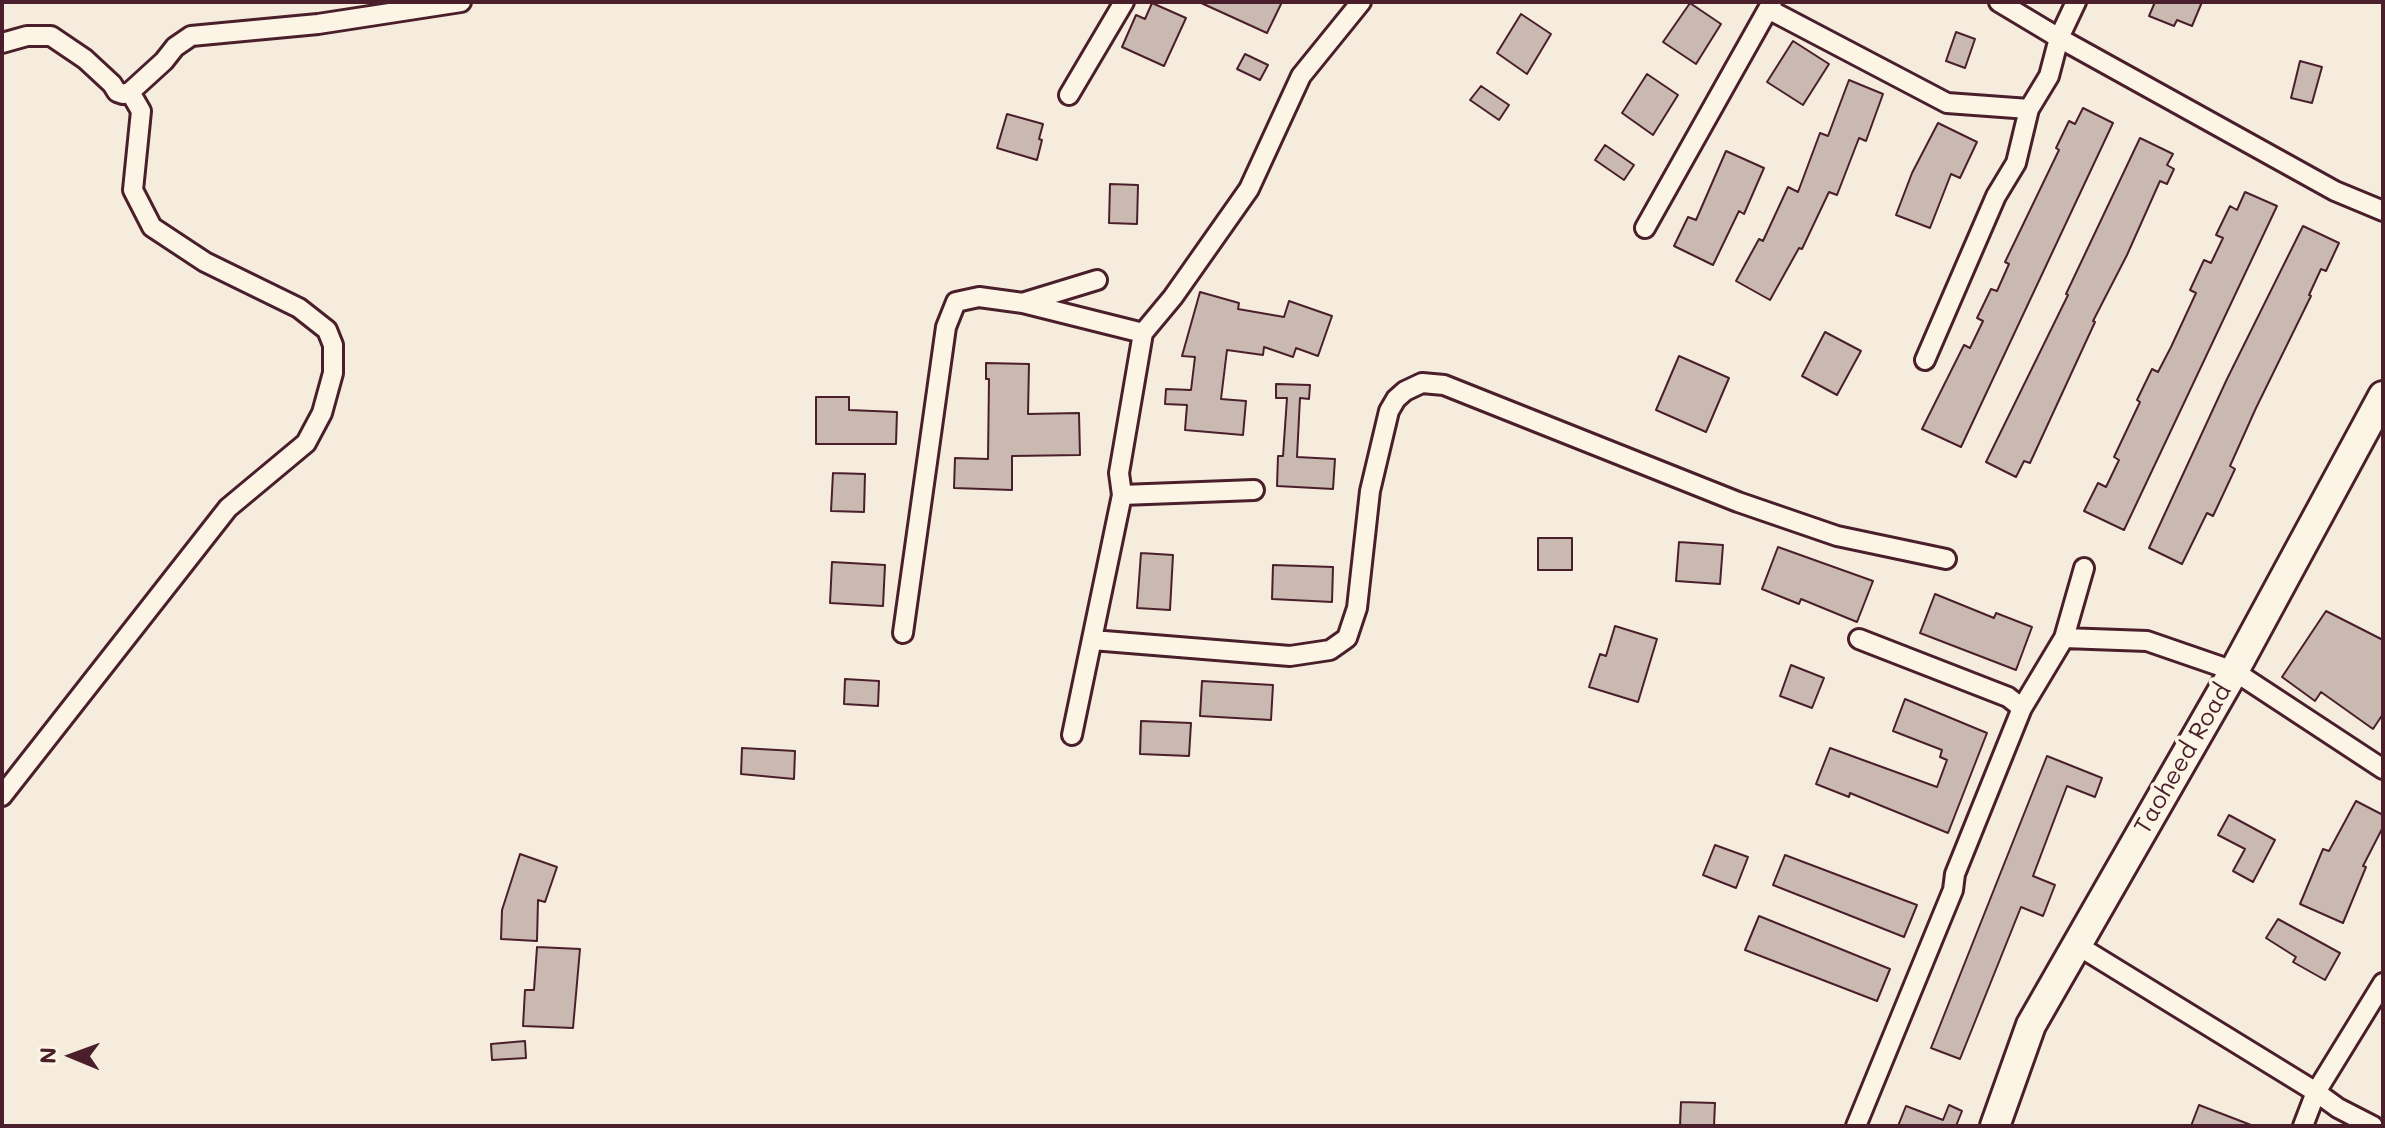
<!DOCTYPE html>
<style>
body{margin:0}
#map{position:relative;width:2385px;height:1128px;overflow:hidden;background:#f5ecde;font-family:Mali,sans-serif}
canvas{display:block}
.frame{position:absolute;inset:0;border:4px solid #4a1f2b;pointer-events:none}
.north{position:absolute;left:32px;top:1016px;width:80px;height:80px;-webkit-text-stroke:6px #fcf5e5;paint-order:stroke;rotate:271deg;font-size:22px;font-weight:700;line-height:32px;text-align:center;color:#4a1f2b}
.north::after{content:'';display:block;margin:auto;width:28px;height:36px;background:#4a1f2b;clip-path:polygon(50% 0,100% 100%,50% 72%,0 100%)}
</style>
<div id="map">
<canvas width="2385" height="1128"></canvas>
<div class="frame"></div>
<div class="north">N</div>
</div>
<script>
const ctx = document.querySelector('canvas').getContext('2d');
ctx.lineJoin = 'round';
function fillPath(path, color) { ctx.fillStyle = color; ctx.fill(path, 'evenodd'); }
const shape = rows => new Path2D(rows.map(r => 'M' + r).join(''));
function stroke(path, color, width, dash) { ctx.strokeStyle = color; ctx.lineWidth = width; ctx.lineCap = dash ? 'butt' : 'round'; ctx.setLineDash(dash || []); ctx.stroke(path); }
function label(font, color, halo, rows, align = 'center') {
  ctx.font = font + ' Mali,sans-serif'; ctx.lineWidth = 7; ctx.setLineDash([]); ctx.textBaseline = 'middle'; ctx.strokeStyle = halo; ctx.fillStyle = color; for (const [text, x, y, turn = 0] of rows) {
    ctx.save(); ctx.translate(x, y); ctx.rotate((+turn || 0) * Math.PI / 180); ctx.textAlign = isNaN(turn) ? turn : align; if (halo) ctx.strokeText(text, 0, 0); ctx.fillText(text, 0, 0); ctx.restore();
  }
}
const building = shape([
 [1199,2,1282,2,1267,33,1199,2],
 [2155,2,2202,2,2192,26,2177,20,2174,26,2149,16,2155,2],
 [1152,3,1186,18,1164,66,1122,47,1136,15,1145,19,1152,3],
 [1690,3,1721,24,1696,64,1663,42,1690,3],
 [1521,14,1551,34,1527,74,1497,53,1521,14],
 [1956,32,1975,39,1965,68,1946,61,1956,32],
 [1793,41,1829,64,1803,105,1767,82,1793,41],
 [1245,54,1268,65,1260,80,1237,69,1245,54],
 [2300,61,2322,67,2312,103,2291,98,2300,61],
 [1647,74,1678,95,1653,135,1622,113,1647,74],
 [1849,80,1883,94,1866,141,1859,138,1837,195,1829,192,1802,249,1799,248,1770,300,1736,281,1759,239,1763,241,1788,187,1798,192,1820,133,1828,136,1849,80],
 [1481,86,1509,105,1499,120,1470,100,1481,86],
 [2083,108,2113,123,1961,447,1922,429,1964,345,1970,348,1983,321,1977,318,1991,289,1997,291,2009,264,2005,262,2059,150,2056,148,2069,121,2075,124,2083,108],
 [1007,114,1043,124,1039,139,1042,140,1037,160,997,148,1007,114],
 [1938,123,1977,142,1960,178,1951,174,1930,228,1896,215,1912,173,1938,123],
 [2140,138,2173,154,2167,165,2174,169,2167,184,2160,181,2127,255,2093,321,2095,322,2030,463,2024,461,2016,477,1986,462,2068,295,2066,294,2140,138],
 [1605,145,1634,165,1624,180,1595,160,1605,145],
 [1726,151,1764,168,1744,214,1739,211,1713,265,1674,246,1688,217,1696,220,1726,151],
 [1110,184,1138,185,1137,224,1109,223,1110,184],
 [2245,192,2277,206,2124,530,2084,511,2098,483,2106,487,2119,460,2114,457,2140,402,2137,400,2152,369,2158,372,2171,347,2196,293,2190,290,2204,260,2211,263,2223,238,2216,235,2230,206,2237,210,2245,192],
 [2303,226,2339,243,2326,271,2321,269,2309,295,2311,296,2256,408,2230,466,2235,469,2213,516,2207,513,2182,564,2149,548,2227,379,2303,226],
 [1200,292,1239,303,1238,309,1284,317,1289,301,1332,316,1318,356,1296,348,1293,357,1264,347,1263,355,1227,350,1221,399,1246,401,1243,435,1185,430,1187,405,1165,404,1166,389,1191,390,1195,357,1182,356,1200,292],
 [1825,332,1861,351,1837,395,1802,376,1825,332],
 [1679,356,1729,378,1706,432,1656,410,1679,356],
 [986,363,1029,364,1028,414,1079,413,1080,455,1012,456,1012,490,954,488,955,458,988,459,989,379,986,379,986,363],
 [1276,384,1310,385,1309,399,1300,398,1297,457,1335,459,1333,489,1277,486,1278,456,1283,456,1287,398,1276,398,1276,384],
 [816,397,849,397,849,410,897,412,896,444,816,444,816,397],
 [833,473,865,474,864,512,831,511,833,473],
 [1538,538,1572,538,1572,570,1538,570,1538,538],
 [1679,542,1723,545,1720,584,1676,581,1679,542],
 [1778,547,1873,581,1857,622,1801,599,1799,604,1762,589,1778,547],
 [1141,553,1173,555,1170,610,1137,608,1141,553],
 [832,562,885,565,883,606,830,603,832,562],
 [1273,565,1333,567,1332,602,1272,599,1273,565],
 [1935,594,1994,618,1996,613,2032,627,2016,670,1920,633,1935,594],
 [2326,611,2383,640,2383,714,2373,729,2321,692,2315,701,2282,677,2326,611],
 [1615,626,1657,639,1638,702,1589,687,1600,654,1606,656,1615,626],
 [1791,665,1824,678,1812,708,1780,696,1791,665],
 [845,679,879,681,878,706,844,704,845,679],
 [1202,681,1273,685,1271,720,1200,716,1202,681],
 [1905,699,1987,733,1948,833,1850,793,1849,797,1816,784,1830,748,1937,787,1947,760,1940,757,1942,750,1893,731,1905,699],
 [1141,721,1191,723,1189,756,1140,754,1141,721],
 [742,748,795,751,794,779,741,774,742,748],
 [2047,756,2102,778,2095,797,2067,786,2033,876,2055,885,2043,916,2021,907,1960,1059,1931,1048,2047,756],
 [2356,801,2383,815,2383,827,2363,866,2366,867,2343,923,2300,904,2323,849,2329,851,2356,801],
 [2229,815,2275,840,2253,882,2233,871,2245,849,2218,835,2229,815],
 [1715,845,1748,857,1736,888,1703,875,1715,845],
 [520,854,557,867,545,902,538,900,537,941,501,939,502,910,520,854],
 [1785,855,1917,905,1904,937,1773,885,1785,855],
 [1759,916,1890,969,1877,1001,1745,950,1759,916],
 [2278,919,2340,953,2325,980,2293,962,2296,957,2266,938,2278,919],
 [537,947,580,949,573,1028,523,1026,525,990,534,990,537,947],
 [525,1041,526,1058,492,1060,491,1044,525,1041],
 [1681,1102,1715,1103,1714,1126,1680,1126,1681,1102],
 [1949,1105,1962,1111,1956,1126,1898,1126,1906,1106,1943,1120,1949,1105],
 [2199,1105,2251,1125,2251,1126,2191,1126,2199,1105]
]);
fillPath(building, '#cab9b1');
stroke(building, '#4a1f2b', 2);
const minor = shape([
 [1999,2,2059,38,2335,191,2383,211],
 [1768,9,1947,103,2029,109],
 [2,43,27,36,51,36,85,59,112,84,117,92,123,94,130,92,164,61,175,47,191,36,318,24,461,2],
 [1069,95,1124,2],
 [1645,228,1772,2],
 [1025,302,1097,280],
 [1925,360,1996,196,2016,163,2029,109,2049,76,2059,38,2076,2],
 [1122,495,1254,490],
 [903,633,946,327,956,302,979,297,1023,303,1143,333],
 [2064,638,2084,568],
 [1859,639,2008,697,2022,708],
 [1092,640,1290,656,1330,650,1347,638,1357,608,1370,491,1389,411,1396,399,1405,391,1422,383,1444,385,1738,502,1837,536,1946,559],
 [1072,735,1122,495,1119,473,1143,333,1173,297,1249,189,1301,76,1361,2],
 [2,796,228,508,306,443,322,413,333,373,333,345,327,330,299,308,205,262,152,227,133,190,141,111,130,92],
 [2077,945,2316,1092,2338,1108,2373,1126],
 [1856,1126,1953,890,1955,874,2022,708,2064,638,2147,641,2234,671,2383,769],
 [2303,1126,2316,1092,2383,983]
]);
const primary = shape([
 [1995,1126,2031,1025,2234,671,2383,396]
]);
stroke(minor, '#4a1f2b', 24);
stroke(primary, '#4a1f2b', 34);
stroke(minor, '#fcf5e5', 18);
stroke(primary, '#fcf5e5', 28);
label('24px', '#4a1f2b', '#fcf5e5', [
 ["Taoheed Road",2183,759,-60]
]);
</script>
